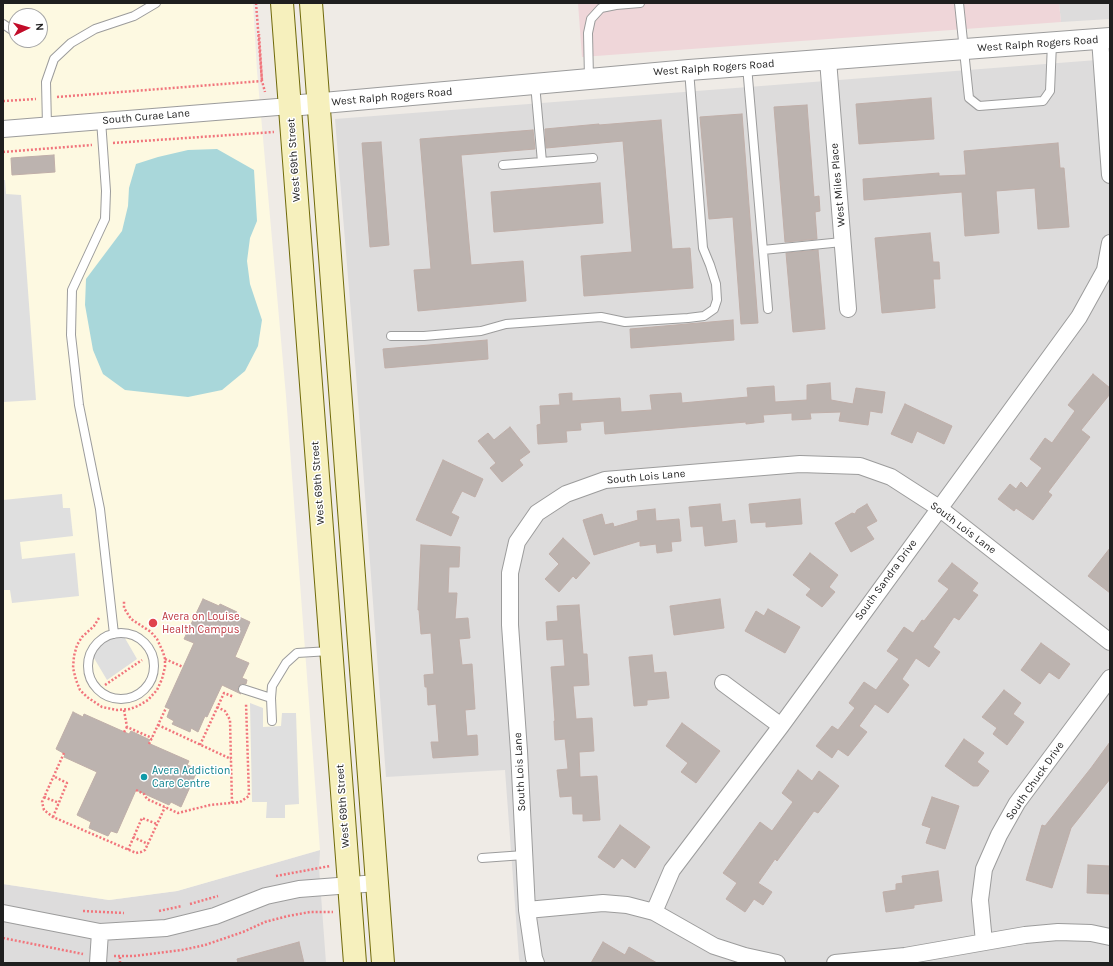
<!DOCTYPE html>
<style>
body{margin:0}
#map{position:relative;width:1113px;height:966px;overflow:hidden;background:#efebe6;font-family:Karla,sans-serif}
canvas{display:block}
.frame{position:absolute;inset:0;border:4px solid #1f1f1f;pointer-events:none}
.north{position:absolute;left:8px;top:8px;width:40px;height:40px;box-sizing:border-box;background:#fff;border:1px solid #a5a5a5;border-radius:50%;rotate:85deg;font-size:11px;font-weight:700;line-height:16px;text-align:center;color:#1f1f1f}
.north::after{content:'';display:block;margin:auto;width:14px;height:18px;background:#c20c29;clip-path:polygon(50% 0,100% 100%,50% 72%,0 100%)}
</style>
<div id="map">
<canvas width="1113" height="966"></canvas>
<div class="frame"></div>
<div class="north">N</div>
</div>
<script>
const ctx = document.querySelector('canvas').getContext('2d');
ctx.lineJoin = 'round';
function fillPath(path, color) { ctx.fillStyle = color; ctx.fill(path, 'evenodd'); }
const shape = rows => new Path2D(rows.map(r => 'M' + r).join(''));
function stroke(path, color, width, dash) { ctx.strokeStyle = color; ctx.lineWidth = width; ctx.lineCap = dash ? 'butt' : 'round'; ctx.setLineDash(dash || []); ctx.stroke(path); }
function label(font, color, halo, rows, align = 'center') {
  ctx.font = font + ' Karla,sans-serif'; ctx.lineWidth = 3; ctx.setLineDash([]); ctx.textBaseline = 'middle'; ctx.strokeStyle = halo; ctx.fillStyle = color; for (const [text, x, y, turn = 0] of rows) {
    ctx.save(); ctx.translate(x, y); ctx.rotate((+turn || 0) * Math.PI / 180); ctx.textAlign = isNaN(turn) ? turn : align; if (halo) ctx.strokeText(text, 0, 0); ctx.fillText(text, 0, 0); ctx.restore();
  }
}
fillPath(shape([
 [1059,3,1110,3,1110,19,1061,22],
 [1110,59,1110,963,520,963,519,959,505,770,386,777,356,374,335,119],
 [320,850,319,868,326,963,3,963,3,884,109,900,177,891]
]), '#dddcdc');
fillPath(shape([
 [578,3,1059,3,1061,22,582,57]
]), '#efd6d9');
fillPath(shape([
 [3,3,253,3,257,71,286,396,320,850,177,891,109,900,3,884],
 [16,16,40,16,40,40,16,40]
]), '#fdf9e1');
fillPath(shape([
 [3,180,5,180,6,194,21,195,36,400,3,402],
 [62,494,63,508,70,508,73,536,20,542,22,559,75,553,79,596,12,603,10,590,3,590,3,500],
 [122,633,137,659,107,680,91,653,96,644,103,639,114,634],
 [250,703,263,708,263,727,281,726,282,713,296,713,299,804,285,805,285,818,266,818,267,802,252,802]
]), '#dfdfdf');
fillPath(shape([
 [217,149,254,170,257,221,250,238,247,261,250,284,262,320,258,346,245,371,222,390,188,397,125,390,103,374,93,350,85,305,86,279,122,231,128,206,129,188,136,164,158,157,188,150]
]), '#a9d7da');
const building = shape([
 [931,98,934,139,859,144,856,104,931,98],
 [807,105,814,197,819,196,820,211,815,212,817,239,785,242,774,107,807,105],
 [742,114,758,323,741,324,733,217,709,219,700,117,742,114],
 [661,120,672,249,690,248,693,288,584,296,581,256,632,252,623,141,546,148,545,129,599,124,599,125,661,120],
 [533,130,535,149,461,155,471,265,523,261,526,301,418,311,414,270,431,269,420,139,533,130],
 [381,142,389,245,370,247,362,143,381,142],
 [1058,143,1060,168,1064,168,1069,227,1038,229,1035,188,996,191,999,233,965,236,962,192,864,200,863,179,939,173,939,176,966,175,964,151,1058,143],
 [54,155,55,172,12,175,11,158,54,155],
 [600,183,603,223,494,232,491,192,600,183],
 [930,233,933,262,939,262,940,279,933,279,935,308,882,313,875,238,930,233],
 [818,250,825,329,793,332,786,253,818,250],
 [733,320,734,340,631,348,630,329,733,320],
 [487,340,488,359,385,368,383,349,487,340],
 [1093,374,1110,388,1110,394,1081,430,1090,437,1048,492,1052,495,1033,520,1016,508,1014,511,998,499,1010,484,1016,489,1021,482,1027,488,1042,468,1030,459,1045,438,1052,443,1075,411,1068,405,1093,374],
 [830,383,831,400,853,404,856,388,885,392,882,413,870,411,868,425,839,421,841,412,810,413,811,419,792,420,792,413,763,415,764,422,746,424,746,422,605,434,604,421,580,423,581,430,566,431,567,442,538,444,537,425,541,424,540,406,560,405,559,394,572,393,572,401,620,398,621,412,652,410,650,395,681,393,682,403,748,397,747,388,774,386,775,402,807,400,807,385,830,383],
 [905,404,952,426,944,444,917,431,912,443,891,434,905,404],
 [510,427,530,452,519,460,523,465,502,482,490,468,496,463,478,441,488,433,494,440,510,427],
 [443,460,483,479,475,497,462,491,451,513,459,517,451,536,416,520,443,460],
 [800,499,802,524,766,527,766,522,751,523,749,504,800,499],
 [720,504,722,522,735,520,737,542,705,546,703,526,691,527,689,507,720,504],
 [867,504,877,521,866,527,874,539,851,552,835,523,852,513,855,514,857,510,867,504],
 [655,509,656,521,679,519,681,541,671,542,672,551,657,553,656,544,640,546,640,541,594,555,583,520,602,514,605,525,613,523,614,527,638,520,637,511,655,509],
 [563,538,590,563,576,579,573,576,559,592,545,579,559,564,549,554,563,538],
 [421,545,460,547,459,567,449,567,448,593,457,593,455,619,468,618,470,638,459,639,462,665,472,664,475,709,465,710,467,736,477,735,478,755,433,758,431,742,439,742,436,704,428,705,427,687,425,687,424,675,434,674,431,633,421,634,419,610,418,610,421,545],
 [1110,548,1110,593,1088,576,1110,548],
 [810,553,838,575,829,587,835,592,822,607,806,595,811,589,793,575,810,553],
 [952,563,978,583,972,591,978,595,959,620,954,617,933,647,940,652,929,667,916,658,902,679,909,685,888,713,875,704,859,726,867,732,848,756,838,749,832,758,816,746,832,726,838,730,855,708,849,703,864,682,876,690,899,659,887,651,904,627,913,633,922,620,924,621,949,589,938,581,952,563],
 [203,599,219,606,220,604,237,612,235,615,250,622,235,657,249,663,242,678,247,680,246,684,241,684,238,687,238,691,241,694,222,685,207,717,205,716,198,732,191,728,190,732,172,724,174,721,167,717,170,709,165,707,194,643,184,639,203,599],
 [720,599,724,628,674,635,670,606,720,599],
 [579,605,583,654,587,654,589,685,573,686,576,719,592,718,594,751,579,752,580,777,597,776,600,820,583,821,583,814,573,814,572,796,560,797,557,770,568,769,565,739,555,740,554,721,555,721,551,667,565,666,563,639,547,640,546,622,558,621,557,606,579,605],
 [768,609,800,627,785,653,745,631,756,611,764,616,768,609],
 [1041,643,1070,664,1059,679,1049,672,1040,684,1021,670,1041,643],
 [652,655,654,673,666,672,669,698,647,700,647,705,634,706,629,657,652,655],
 [1004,690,1021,703,1013,714,1024,722,1007,745,993,734,997,728,982,717,1004,690],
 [73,712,83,717,84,714,129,734,131,731,150,740,148,743,189,761,187,765,198,769,181,807,171,802,169,805,136,790,117,833,111,831,108,836,89,828,91,822,77,815,97,772,64,757,65,754,56,749,73,712],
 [682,723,720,751,696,783,681,772,688,763,666,746,682,723],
 [964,739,984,753,977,762,989,771,978,786,973,786,945,766,964,739],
 [1110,742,1110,779,1071,828,1052,888,1026,880,1042,825,1045,826,1091,768,1110,742],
 [798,770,812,781,819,771,839,786,818,813,814,811,777,861,775,859,758,883,772,892,763,905,754,899,745,912,726,899,737,883,723,873,760,822,772,831,793,802,782,793,798,770],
 [932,797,959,806,945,849,926,843,931,828,922,825,932,797],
 [620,825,650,847,635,868,622,858,614,868,598,857,620,825],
 [1088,865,1110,866,1110,894,1087,893,1088,865],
 [938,871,942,901,914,905,914,908,886,912,883,892,896,890,896,884,903,883,902,876,938,871],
 [299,942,304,963,238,963,237,959,299,942],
 [603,942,625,955,629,947,657,963,591,963,603,942]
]);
fillPath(building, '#bcb3af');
stroke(building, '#c0afa9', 1);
const service = shape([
 [959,3,969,98,979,106,1043,101,1050,91,1052,43],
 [3,24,15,32],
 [747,66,768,309],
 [589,78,588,33,591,19,601,8,616,5,640,3],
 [535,84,542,162],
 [101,120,106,191,105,219,72,290,71,335,79,405,100,509,114,634],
 [47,126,46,82,54,59,71,43,95,29,134,16,156,3],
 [503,165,593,158],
 [763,250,842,242],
 [391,336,424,336,481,331,506,324,601,317,625,322,688,318,704,316,714,309,717,300,716,284,710,265,703,248,689,70],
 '88 666a33 33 0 1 1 66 0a33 33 0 1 1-66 0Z',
 [243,689,271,698],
 [272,721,271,698,272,686,286,663,297,653,330,651],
 [482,858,524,855]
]);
const minor = shape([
 [1100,39,1110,175],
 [828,60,848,309],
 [3,129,290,106],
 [723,683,781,726],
 [527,910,603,903,627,905,654,912,714,946,745,956,777,963],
 [654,912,672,870,781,726,1079,317,1105,270,1110,243],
 [3,913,100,932,166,928,215,916,266,896,299,889,377,883],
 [984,942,980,900,984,869,999,835,1017,803,1110,678],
 [98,963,100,932],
 [536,963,534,958,527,910,519,751,510,625,510,573,517,542,537,513,566,494,605,480,800,464,860,466,891,477,939,508,1110,642],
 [835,963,905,956,1025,935,1058,932,1091,933,1110,937]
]);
const tertiary = shape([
 [290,106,689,70,1110,38]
]);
const secondary = shape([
 [282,3,355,963],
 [311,3,383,963]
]);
stroke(service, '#9c9c9c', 10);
stroke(minor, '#9c9c9c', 18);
stroke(tertiary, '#9c9c9c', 22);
stroke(secondary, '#716b0c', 24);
stroke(shape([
 [256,3,262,81,259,34],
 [57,97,262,81,265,92],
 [3,101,36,99],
 [113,143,274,132],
 [3,152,92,145],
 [99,618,94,626,82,637,77,645,74,656,73,668,76,680,80,690,87,697,102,707,117,710,130,709,138,706,148,700,157,690,162,679,165,667,165,659,163,652,157,639,151,632,131,619,124,608,124,600],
 [165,659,183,667],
 [105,685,142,660],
 [217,707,225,711,230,720,232,803],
 [124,710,127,727,152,738],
 [158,725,231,759],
 [124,732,127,727],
 [149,744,166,708],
 [200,745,224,693,234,697],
 [64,753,42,802,44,810,53,817,136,853,141,852,145,850,165,807],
 [136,790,144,794,147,799,178,813,210,805,240,802,249,796,246,703],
 [44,797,59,803],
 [53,817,67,783,53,776],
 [133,837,148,844],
 [128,850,142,818,157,824],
 [276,876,330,866],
 [190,904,218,896],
 [83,911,124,913],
 [159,911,182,906],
 [3,938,83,954],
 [114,956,134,956,182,950,205,945,243,932,265,922,288,916,310,912,333,912],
 [120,963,120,956]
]), '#f1757c', 2.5, [2, 2]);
stroke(service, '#fff', 8);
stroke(minor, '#fff', 16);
stroke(tertiary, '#fff', 20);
stroke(secondary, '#f6f0bd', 22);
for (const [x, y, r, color] of [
 [153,623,5,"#e0444e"],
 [144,777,4,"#0f9aa8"]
]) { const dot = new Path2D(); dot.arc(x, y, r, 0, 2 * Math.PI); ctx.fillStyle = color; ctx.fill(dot); stroke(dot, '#fff', 1.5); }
label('11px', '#1f1f1f', '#fff', [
 ["West Ralph Rogers Road",1038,44,-4],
 ["West Ralph Rogers Road",714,68,-4],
 ["West Ralph Rogers Road",392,97,-5],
 ["South Curae Lane",146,117,-5],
 ["West 69th Street",294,160,-94],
 ["West Miles Place",838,185,-95],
 ["South Lois Lane",646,477,-5],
 ["West 69th Street",318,483,-94],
 ["South Lois Lane",963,528,37],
 ["South Sandra Drive",886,580,-54],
 ["South Lois Lane",520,772,-93],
 ["South Chuck Drive",1035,781,-55],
 ["West 69th Street",343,806,-94]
]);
label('11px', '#be3a42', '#fff', [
 ["Avera on Louise",162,617],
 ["Health Campus",162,630]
], 'left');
label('11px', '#0d838f', '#fff', [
 ["Avera Addiction",152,771],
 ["Care Centre",152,784]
], 'left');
</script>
